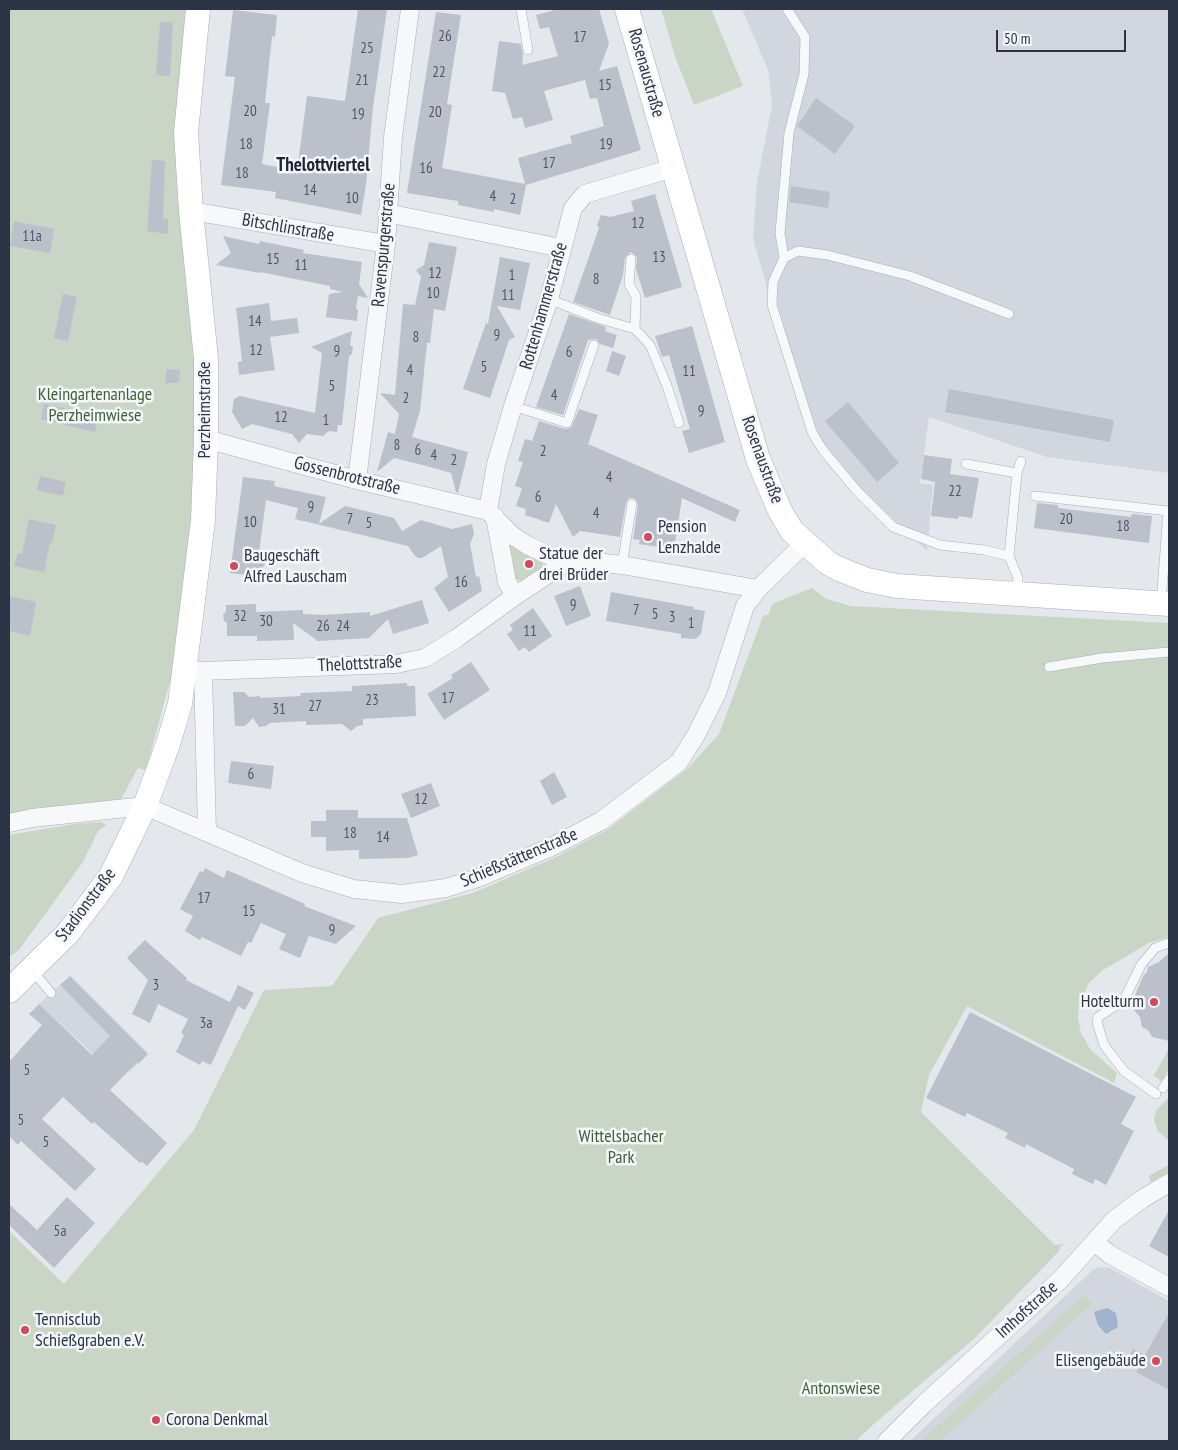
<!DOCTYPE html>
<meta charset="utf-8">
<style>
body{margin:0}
#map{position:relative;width:1178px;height:1450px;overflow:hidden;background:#e4e7ec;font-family:"PT Sans Narrow",sans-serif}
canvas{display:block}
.frame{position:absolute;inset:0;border:10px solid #2b3445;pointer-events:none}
.scale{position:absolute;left:996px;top:30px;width:130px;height:22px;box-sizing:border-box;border:2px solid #2b3445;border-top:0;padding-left:6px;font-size:15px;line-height:18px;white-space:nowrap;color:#2b3445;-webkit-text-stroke:4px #f4f6f9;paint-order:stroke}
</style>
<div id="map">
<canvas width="1178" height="1450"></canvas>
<div class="frame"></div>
<div class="scale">50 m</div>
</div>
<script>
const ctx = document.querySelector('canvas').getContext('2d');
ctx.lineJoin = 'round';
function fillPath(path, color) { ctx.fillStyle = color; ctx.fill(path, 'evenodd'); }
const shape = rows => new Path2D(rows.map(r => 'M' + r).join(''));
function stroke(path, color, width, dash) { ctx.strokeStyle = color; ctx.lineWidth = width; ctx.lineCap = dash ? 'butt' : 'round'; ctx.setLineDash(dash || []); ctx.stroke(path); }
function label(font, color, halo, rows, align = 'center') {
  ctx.font = font + ' "PT Sans Narrow",sans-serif'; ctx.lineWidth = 5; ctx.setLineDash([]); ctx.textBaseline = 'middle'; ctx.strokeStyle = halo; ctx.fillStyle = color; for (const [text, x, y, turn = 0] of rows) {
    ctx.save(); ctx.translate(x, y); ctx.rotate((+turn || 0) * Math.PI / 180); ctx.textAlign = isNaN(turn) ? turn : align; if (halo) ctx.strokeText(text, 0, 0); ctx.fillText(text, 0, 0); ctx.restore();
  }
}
fillPath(shape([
 [742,9,1169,9,1169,473,1047,457,929,417,920,483,933,485,927,551,832,461,822,449,772,305,753,238,757,183,772,105,768,70],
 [60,985,138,1064,120,1079,39,1004],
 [1100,1267,1110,1268,1169,1301,1169,1441,910,1441,1094,1269]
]), '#d2d6de');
fillPath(shape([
 [9,9,188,9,195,321,199,433,193,518,173,670,146,770,138,768,120,801,9,818],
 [661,9,711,9,743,86,694,105,676,59],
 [513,545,544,562,541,568,521,581,513,578,507,546],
 [812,588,826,599,851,606,1169,623,1169,937,1149,943,1103,970,1089,983,1079,1004,1078,1018,1081,1033,1090,1049,1117,1073,1114,1083,967,1006,929,1075,921,1112,1055,1245,1064,1244,1059,1248,1060,1250,975,1338,876,1422,856,1441,9,1441,9,1231,64,1284,194,1130,264,990,332,986,378,918,473,893,556,857,607,830,687,769,719,734,763,616,769,614,772,604],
 [101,822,106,825,98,831,83,862,19,950,9,957,9,835,74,824],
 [1169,1048,1169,1068,1162,1081,1154,1076],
 [1169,1097,1169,1141,1157,1130,1154,1120,1156,1111],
 [1169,1165,1169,1172,1151,1182,1149,1178,1150,1175],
 [1084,1295,1092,1304,940,1441,921,1441]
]), '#c9d6c5');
fillPath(shape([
 [1107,1308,1116,1313,1118,1327,1106,1334,1098,1325,1094,1312]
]), '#9fb4cc');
fillPath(shape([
 [358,9,387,9,373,107,366,185,361,215,275,198,276,192,221,185,235,77,225,76,233,10,277,15,275,37,272,36,265,103,270,103,262,164,297,171,307,96,345,101],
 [558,9,599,9,609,43,599,71,617,66,641,150,526,185,520,215,494,209,494,212,458,205,458,201,407,193,436,12,461,15,447,104,452,105,442,168,525,184,518,158,572,143,570,136,604,126,597,98,590,99,585,80,544,91,553,120,525,128,522,117,513,119,505,93,492,91,499,41,521,44,523,54,522,65,558,56,549,27,540,29,536,15],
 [160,22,173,22,170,76,156,75],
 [816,98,855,126,835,154,797,126],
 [152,160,165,161,163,219,168,219,168,234,147,231],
 [791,186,830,192,828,208,789,202],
 [655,194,682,287,645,298,636,269,637,257,631,252,625,258,623,275,610,315,573,302,599,228,597,225,601,215,610,217,634,211,631,201],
 [14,221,54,229,50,253,10,246],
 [223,236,259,244,260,241,304,250,303,253,362,262,359,284,368,298,358,296,356,308,358,311,357,321,326,317,329,294,343,292,330,289,330,286,260,272,260,273,216,265,231,253],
 [429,242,457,247,445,311,434,309,430,343,427,343,420,411,412,437,468,452,458,493,456,492,451,473,423,465,394,458,377,472,388,432,395,434,399,414,380,393,395,395,403,304,415,305,421,277,416,270,424,265],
 [500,257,530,263,520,310,497,306,515,337,509,340,490,398,463,389,486,323,488,324],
 [63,294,77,297,68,341,54,338],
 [269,303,271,321,297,318,299,333,270,337,275,370,239,375,238,362,242,361,236,308],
 [569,314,606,327,605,331,617,335,613,348,600,344,596,339,588,340,563,415,536,407],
 [692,326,725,442,689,453,682,431,690,429,669,355,662,357,655,336],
 [352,331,350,345,353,347,352,354,349,356,342,425,338,425,337,432,329,431,323,436,307,434,299,443,292,434,252,424,242,429,232,412,234,399,240,396,315,413,322,353,311,347],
 [612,351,626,356,619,376,606,371],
 [167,369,180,370,179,382,165,384],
 [949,389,1114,420,1110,442,945,412],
 [848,402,899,463,877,482,825,421],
 [44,404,98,416,95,432,41,419],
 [579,409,598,415,588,444,740,510,735,522,682,498,674,549,639,544,640,540,633,539,638,505,636,500,633,498,629,498,626,503,620,537,580,531,573,537,556,504,549,523,525,515,526,509,516,506,522,488,515,486,523,462,518,461,525,439,532,441,539,421,565,429,571,428],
 [924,455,952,459,950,474,979,478,972,518,959,516,958,519,931,516,935,482,921,479],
 [40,476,66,482,63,496,37,490],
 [243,477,275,481,274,486,326,497,319,524,345,506,394,518,402,531,421,520,452,529,472,524,474,534,470,544,476,577,479,576,482,591,449,612,434,588,448,577,441,546,422,558,419,558,415,556,408,546,295,519,298,508,266,500,259,552,268,553,266,563,255,576,230,573],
 [1037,503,1058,505,1058,508,1131,517,1132,514,1152,516,1149,543,1034,528],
 [29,519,56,525,52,543,50,542,44,572,14,566,18,553,22,554],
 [580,586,591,616,566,626,554,596],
 [611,592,694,607,693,609,705,611,701,634,696,639,681,638,681,634,606,621],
 [9,596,36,602,30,636,12,632,12,631,9,630],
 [422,600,429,623,393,634,388,619,369,638,318,641,293,623,294,640,257,641,257,636,227,636,227,623,224,621,223,614,226,612,226,605,256,604,256,612,303,610,303,614,322,615,370,612,370,616],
 [533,608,552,636,529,652,525,647,519,651,507,634,513,630,510,625],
 [471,662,490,690,444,720,427,694,453,678,451,675],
 [407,683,407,686,415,686,416,716,363,719,363,725,357,726,351,731,342,724,306,725,306,721,270,723,266,726,259,727,253,718,245,726,235,726,233,692,244,692,249,697,260,696,260,698,301,696,300,693,352,691,352,686],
 [231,761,274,766,271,789,228,783],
 [554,772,567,797,552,805,540,781],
 [431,783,440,806,411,818,401,794],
 [326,810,358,810,358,818,407,818,418,855,408,858,359,859,359,850,326,851,326,837,311,837,311,821,326,821],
 [205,868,224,878,227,870,305,904,304,906,356,926,336,944,309,936,300,958,279,949,286,934,261,923,251,943,248,942,241,956,202,937,200,940,185,931,193,916,180,909,200,871,203,873],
 [145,940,187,978,186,980,230,1002,238,985,254,993,245,1010,238,1006,211,1065,202,1061,200,1065,176,1052,184,1035,181,1033,188,1019,158,1004,150,1023,132,1014,148,980,127,958],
 [1169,953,1169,1041,1152,1037,1148,1030,1142,1027,1140,1017,1134,1010,1137,1002,1135,995,1143,976,1147,972,1148,967,1159,962],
 [70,976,148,1054,138,1064,137,1062,110,1090,167,1143,147,1166,142,1162,140,1163,94,1122,92,1124,63,1097,42,1119,96,1169,75,1191,21,1141,18,1145,9,1136,9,1062,42,1025,29,1014,39,1004,92,1055,110,1036,60,985],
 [970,1012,1136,1097,1121,1124,1134,1131,1106,1185,1095,1179,1093,1184,1072,1174,1074,1169,1026,1144,1025,1148,1005,1138,1008,1133,967,1113,965,1117,926,1098],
 [67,1197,95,1223,54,1268,9,1225,9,1204,37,1230],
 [1169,1210,1169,1257,1149,1246],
 [1169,1313,1169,1390,1136,1372,1138,1368,1127,1361,1133,1349,1145,1355]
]), '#bbc0ca');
const lane = shape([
 [521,9,528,50],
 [787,9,805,37,804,74,789,133,780,233,784,258,773,282,772,305,812,432,822,449,857,491,893,527,940,545,984,550,1009,556,1018,578,1017,592],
 [784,258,798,251,827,255,910,276,1009,314],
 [631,259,629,284,636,297,635,329],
 [549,299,597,318,635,329,650,345,667,386,679,423],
 [513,406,567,423,594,345],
 [966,464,1017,473],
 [1035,496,1168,511,1161,604],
 [1009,556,1017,473,1021,461],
 [622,565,632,504],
 [1049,667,1102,658,1169,652],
 [32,970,51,993],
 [1163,1088,1169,1079],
 [1156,1094,1124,1071,1104,1045,1097,1022,1098,1017,1124,1000,1141,965,1155,948,1169,943]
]);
const street = shape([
 [191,211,386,244],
 [387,213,561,248],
 [206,439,357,480,488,511],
 [357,480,386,244,393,137,410,9],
 [488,511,496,464,513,406,549,299,573,208,585,194,673,168],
 [488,511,513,536,527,545,565,563],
 [495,517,507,582,515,596],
 [185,670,203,671,396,664,425,658,457,638,515,596,565,563,587,561,622,565,758,589],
 [203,671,207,832],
 [9,823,32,818,145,806,302,873,354,889,402,894,446,888,478,878,551,847,601,821,679,762,696,735,717,693,745,606,758,589,805,543],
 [1095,1242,1109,1254,1169,1287],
 [887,1441,924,1404,1060,1280,1114,1220,1142,1199,1169,1183]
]);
const secondary = shape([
 [627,9,758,459,780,511,792,531,828,563,839,569,867,580,897,586,1169,604],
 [9,991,68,933,111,876,145,806,168,744,180,704,203,520,206,439,206,359,191,211,186,133,198,9]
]);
stroke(lane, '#a9aeb7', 10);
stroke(street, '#a9aeb7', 19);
stroke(secondary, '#a9aeb7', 25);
stroke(lane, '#f7f8fa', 9);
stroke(street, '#f7f8fa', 18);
stroke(secondary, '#fff', 24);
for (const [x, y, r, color] of [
 [648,537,5,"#d1495b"],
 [529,564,5,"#d1495b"],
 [234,566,5,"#d1495b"],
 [1154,1002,5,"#d1495b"],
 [25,1330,5,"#d1495b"],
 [1156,1361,5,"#d1495b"],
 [156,1420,5,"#d1495b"]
]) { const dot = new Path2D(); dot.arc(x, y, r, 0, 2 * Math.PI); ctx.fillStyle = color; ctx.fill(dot); stroke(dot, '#f4f6f9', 2); }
label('15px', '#4f5766', null, [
 ["26",445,37],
 ["17",580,38],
 ["25",367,49],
 ["22",439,73],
 ["21",362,81],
 ["15",605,86],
 ["20",250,112],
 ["20",435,113],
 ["19",358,115],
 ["18",246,145],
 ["19",606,145],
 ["17",549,164],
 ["16",426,169],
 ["18",242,174],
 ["14",310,191],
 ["4",493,197],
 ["10",352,199],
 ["2",513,200],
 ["12",638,224],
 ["11a",32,237],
 ["13",659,258],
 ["15",273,260],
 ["11",301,266],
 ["12",435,274],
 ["1",512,276],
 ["8",596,280],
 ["10",433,294],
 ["11",508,296],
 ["14",255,322],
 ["9",497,336],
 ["8",416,338],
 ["12",256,351],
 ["9",337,352],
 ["6",569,353],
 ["5",484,368],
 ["4",410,371],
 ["11",689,372],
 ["5",332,387],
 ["4",554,396],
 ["2",406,399],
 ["9",701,412],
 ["12",281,418],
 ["1",326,421],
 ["8",397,446],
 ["6",418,451],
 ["2",543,452],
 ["4",434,456],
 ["2",454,461],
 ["4",609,478],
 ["22",955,492],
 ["6",538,498],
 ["9",311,508],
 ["4",596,514],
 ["7",350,520],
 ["20",1066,520],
 ["10",250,523],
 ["5",369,524],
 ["18",1123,527],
 ["16",461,583],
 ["9",573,606],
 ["7",636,611],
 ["5",655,615],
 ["32",240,617],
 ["3",672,618],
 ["30",266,622],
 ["1",691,624],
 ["26",323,627],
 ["24",343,627],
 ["11",530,632],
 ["17",448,699],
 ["23",372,701],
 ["27",315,707],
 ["31",279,710],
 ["6",251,775],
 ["12",421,800],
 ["18",350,834],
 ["14",383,838],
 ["17",204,899],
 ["15",249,912],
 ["9",332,931],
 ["3",156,986],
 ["3a",206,1024],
 ["5",27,1071],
 ["5",21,1121],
 ["5",46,1143],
 ["5a",60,1232]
]);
label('18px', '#2b3445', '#f4f6f9', [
 ["Rosenaustraße",646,73,74],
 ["Bitschlinstraße",288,228,10],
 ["Ravenspurgerstraße",384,245,-85],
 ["Rottenhammerstraße",544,306,-74],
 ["Perzheimstraße",205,410,-90],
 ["Rosenaustraße",762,460,70],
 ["Gossenbrotstraße",347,476,14],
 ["Thelottstraße",360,664,-3],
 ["Schießstättenstraße",519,858,-23],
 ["Stadionstraße",86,905,-53],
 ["Imhofstraße",1027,1310,-42]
]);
label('18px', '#3f6138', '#f4f6f9', [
 ["Kleingartenanlage",95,395],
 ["Perzheimwiese",95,416],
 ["Wittelsbacher",621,1137],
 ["Park",621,1158],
 ["Antonswiese",841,1389]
]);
label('18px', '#2b3445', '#f4f6f9', [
 ["Pension",658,527],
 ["Lenzhalde",658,548],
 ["Statue der",539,554],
 ["drei Brüder",539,575],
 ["Baugeschäft",244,556],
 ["Alfred Lauscham",244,577],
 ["Hotelturm",1144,1002,"right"],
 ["Tennisclub",35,1320],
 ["Schießgraben e.V.",35,1341],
 ["Elisengebäude",1146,1361,"right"],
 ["Corona Denkmal",166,1420]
], 'left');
label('bold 19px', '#1d2536', '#f4f6f9', [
 ["Thelottviertel",323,166]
]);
</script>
